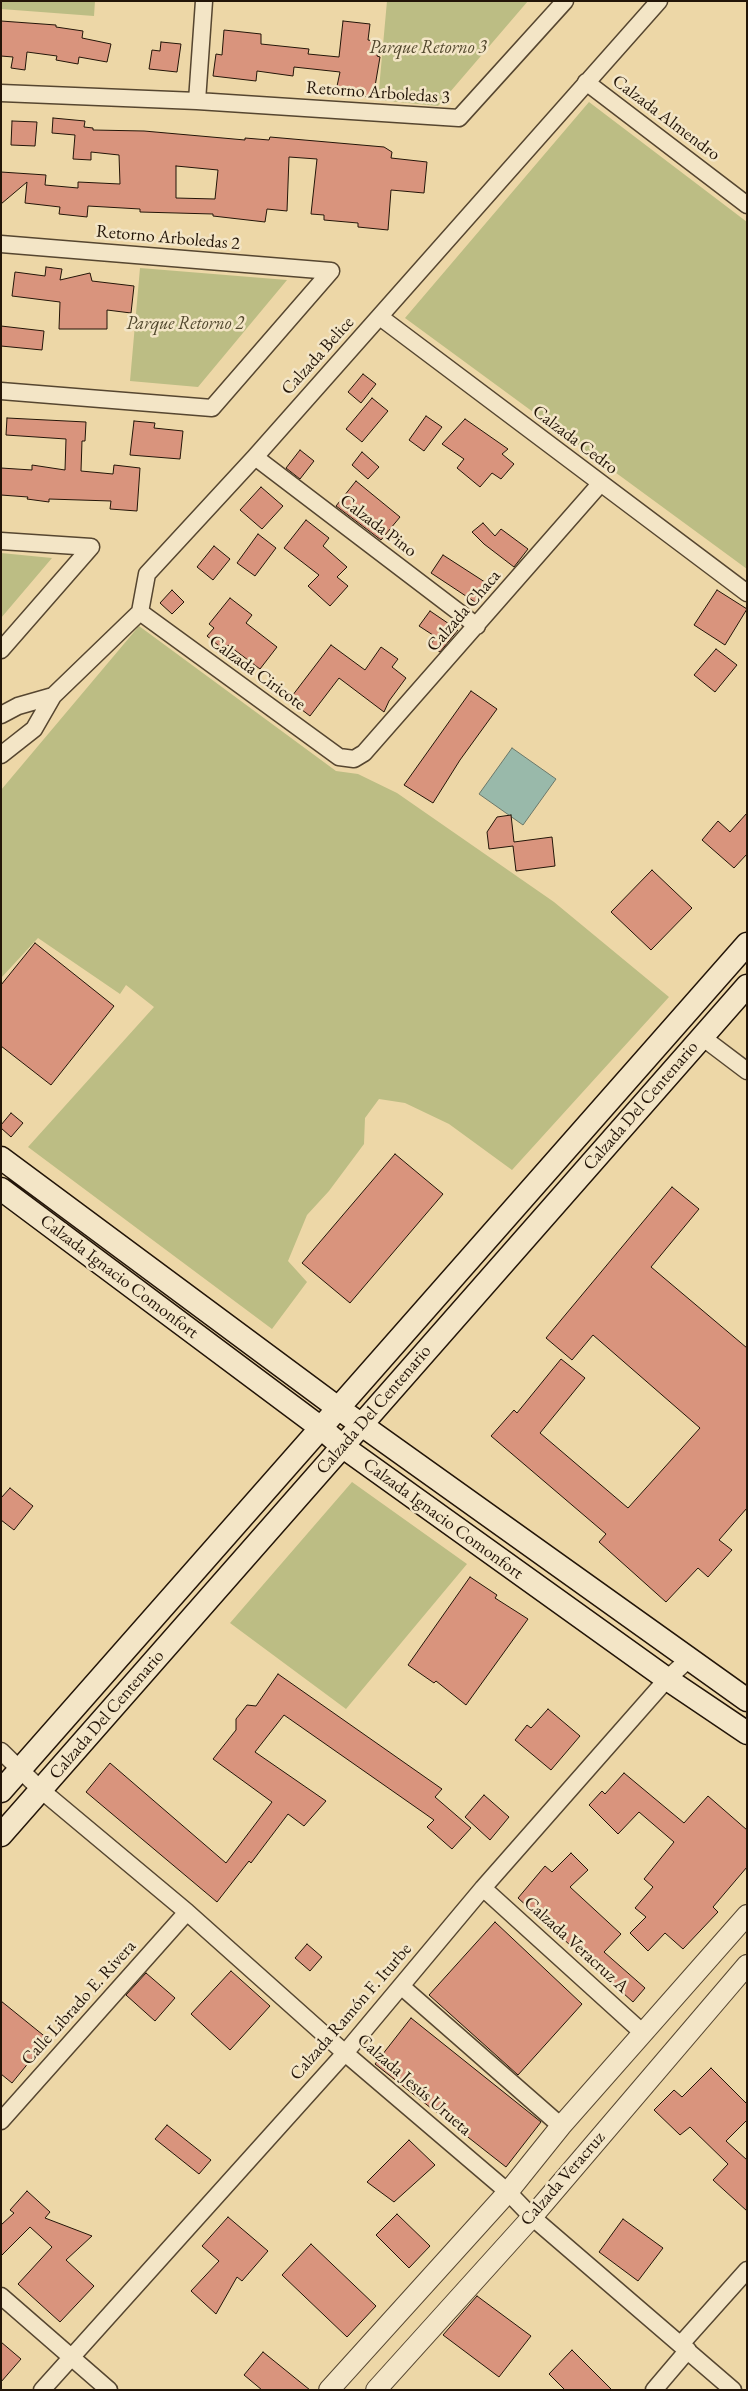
<!DOCTYPE html>
<meta charset="utf-8">
<style>
body{margin:0}
#map{position:relative;width:748px;height:2391px;overflow:hidden;background:#edd7a7;font-family:"EB Garamond",serif}
canvas{display:block}
.frame{position:absolute;inset:0;border:2px solid #231508;pointer-events:none}
</style>
<div id="map">
<canvas width="748" height="2391"></canvas>
<div class="frame"></div>
</div>
<script>
const ctx = document.querySelector('canvas').getContext('2d');
ctx.lineJoin = 'round';
function fillPath(path, color) { ctx.fillStyle = color; ctx.fill(path, 'evenodd'); }
const shape = rows => new Path2D(rows.map(r => 'M' + r).join(''));
function stroke(path, color, width, dash) { ctx.strokeStyle = color; ctx.lineWidth = width; ctx.lineCap = dash ? 'butt' : 'round'; ctx.setLineDash(dash || []); ctx.stroke(path); }
function label(font, color, halo, rows, align = 'center') {
  ctx.font = font + ' "EB Garamond",serif'; ctx.lineWidth = 5; ctx.setLineDash([]); ctx.textBaseline = 'middle'; ctx.strokeStyle = halo; ctx.fillStyle = color; for (const [text, x, y, turn = 0] of rows) {
    ctx.save(); ctx.translate(x, y); ctx.rotate((+turn || 0) * Math.PI / 180); ctx.textAlign = isNaN(turn) ? turn : align; if (halo) ctx.strokeText(text, 0, 0); ctx.fillText(text, 0, 0); ctx.restore();
  }
}
fillPath(shape([
 [1,1,95,1,94,16,1,9],
 [387,1,528,1,438,106,378,100],
 [589,102,747,222,747,569,405,318],
 [140,268,287,280,198,387,130,381],
 [1,553,52,558,1,618],
 [139,626,336,771,358,774,397,793,554,902,669,997,512,1170,449,1124,405,1103,379,1099,365,1118,364,1144,329,1191,307,1215,288,1261,307,1282,272,1329,28,1147,154,1007,126,985,120,994,38,938,1,978,1,790],
 [352,1482,467,1564,346,1709,230,1623]
]), '#bcbd84');
const water = shape([
 [512,748,556,779,523,825,479,794,512,748]
]);
fillPath(water, '#99b9aa');
stroke(water, '#6a7769', 1);
const building = shape([
 [1,21,56,25,56,27,83,31,82,38,111,44,107,62,79,57,78,64,56,60,57,56,27,52,25,70,11,68,13,57,1,56,1,21],
 [343,21,370,24,368,40,379,42,377,56,380,57,373,98,336,91,340,72,294,67,293,76,257,71,256,81,213,76,216,54,222,55,224,30,261,34,261,44,309,49,308,54,339,57,343,21],
 [161,42,181,44,177,72,149,69,152,50,160,51,161,42],
 [53,118,85,121,84,127,93,128,93,130,144,131,245,140,245,138,269,140,270,137,384,147,392,152,391,158,427,162,424,193,391,190,388,230,358,227,358,223,324,220,324,215,311,214,317,159,289,157,287,211,267,209,265,222,213,216,213,214,140,212,140,209,88,206,87,217,59,214,60,207,25,203,27,182,1,204,1,172,46,175,45,185,78,188,78,182,120,184,119,155,91,152,91,160,73,159,75,135,52,133,53,118],
 [176,166,218,170,215,199,176,198,176,166],
 [12,121,37,122,35,146,11,145,12,121],
 [46,267,62,269,60,280,90,273,92,281,134,286,131,313,107,310,107,329,59,329,60,302,12,296,15,272,45,276,46,267],
 [1,326,44,331,42,350,1,346,1,326],
 [363,374,376,384,361,403,348,392,363,374],
 [372,398,388,411,362,442,346,429,372,398],
 [426,416,442,427,424,451,409,440,426,416],
 [7,418,86,422,85,441,82,441,81,471,113,474,114,465,140,468,137,511,110,509,111,501,49,499,49,502,27,499,28,497,1,495,1,468,32,470,32,465,65,470,66,439,6,435,7,418],
 [465,419,508,449,502,454,514,464,501,479,492,473,480,487,457,468,464,459,442,444,465,419],
 [134,421,155,423,154,428,183,431,180,459,130,455,134,421],
 [300,450,314,461,300,479,286,468,300,450],
 [362,452,379,467,368,479,352,465,362,452],
 [356,481,400,517,381,540,336,506,356,481],
 [261,487,283,506,262,529,240,510,261,487],
 [306,520,329,538,323,546,347,567,337,577,348,586,330,606,308,586,319,575,284,548,306,520],
 [483,523,495,536,501,529,528,549,514,567,484,544,472,532,483,523],
 [258,534,276,548,255,576,237,563,258,534],
 [214,546,230,559,213,580,197,567,214,546],
 [443,555,491,586,478,604,431,573,443,555],
 [172,590,184,602,172,614,160,603,172,590],
 [717,590,747,609,725,645,694,625,717,590],
 [230,598,252,615,246,623,277,647,260,669,228,645,224,650,207,636,214,628,209,624,230,598],
 [430,611,458,630,440,652,430,645,436,637,419,626,430,611],
 [331,645,365,670,381,647,398,659,392,667,406,678,389,701,384,712,339,678,310,716,289,700,331,645],
 [716,649,737,665,715,692,694,675,716,649],
 [471,691,497,709,460,760,433,803,404,785,471,691],
 [747,813,747,854,734,868,702,840,718,821,730,832,747,813],
 [511,815,514,842,552,837,555,866,516,871,513,846,489,849,487,832,497,817,511,815],
 [652,870,692,908,651,950,611,912,652,870],
 [35,943,114,1006,51,1085,1,1046,1,985,35,943],
 [11,1113,23,1123,11,1137,1,1128,1,1125,11,1113],
 [395,1154,443,1194,350,1303,302,1263,395,1154],
 [672,1187,699,1209,651,1267,747,1348,747,1508,719,1540,732,1550,708,1577,698,1568,666,1602,599,1542,606,1534,491,1436,514,1410,517,1413,561,1359,585,1378,540,1433,628,1508,700,1428,593,1335,572,1360,546,1338,672,1187],
 [10,1488,33,1506,14,1530,1,1520,1,1498,10,1488],
 [470,1577,497,1595,495,1598,528,1619,466,1705,436,1681,434,1683,408,1665,470,1577],
 [278,1674,442,1789,435,1797,471,1828,452,1849,427,1827,434,1820,284,1715,255,1752,326,1801,304,1826,288,1814,251,1863,249,1861,217,1902,86,1792,110,1763,226,1863,272,1802,213,1759,236,1730,236,1719,247,1705,256,1706,278,1674],
 [548,1709,580,1736,551,1770,515,1740,527,1725,531,1728,548,1709],
 [624,1773,684,1823,708,1796,747,1830,747,1867,713,1907,718,1912,683,1949,665,1933,648,1951,630,1933,646,1917,635,1908,653,1887,644,1879,674,1842,639,1812,618,1834,589,1805,602,1791,605,1794,624,1773],
 [484,1795,509,1817,490,1840,465,1817,484,1795],
 [571,1853,588,1870,570,1887,621,1934,604,1952,645,1988,633,2002,518,1898,545,1866,552,1872,571,1853],
 [495,1922,582,2004,518,2075,429,1995,495,1922],
 [307,1944,322,1957,310,1971,295,1958,307,1944],
 [231,1971,270,2006,230,2050,191,2014,231,1971],
 [146,1973,175,1998,155,2021,126,1995,146,1973],
 [1,2001,48,2039,12,2083,1,2074,1,2001],
 [411,2018,541,2122,506,2167,375,2064,411,2018],
 [711,2068,747,2104,747,2120,726,2141,747,2160,747,2211,713,2180,728,2164,690,2127,680,2135,654,2110,674,2090,682,2097,711,2068],
 [167,2125,211,2160,199,2174,155,2139,167,2125],
 [409,2140,435,2165,394,2202,367,2182,409,2140],
 [27,2191,50,2212,45,2218,92,2236,66,2260,94,2286,60,2322,18,2284,52,2247,30,2227,1,2256,1,2225,14,2213,10,2210,27,2191],
 [397,2214,430,2246,409,2268,376,2235,397,2214],
 [228,2217,268,2251,242,2281,237,2277,216,2314,191,2291,219,2261,202,2246,228,2217],
 [623,2219,663,2248,638,2281,599,2252,623,2219],
 [311,2244,376,2306,347,2337,282,2275,311,2244],
 [477,2296,531,2336,499,2377,443,2335,477,2296],
 [1,2342,21,2359,1,2382,1,2342],
 [572,2350,612,2390,565,2390,549,2374,572,2350],
 [263,2352,310,2390,262,2390,244,2375,263,2352]
]);
fillPath(building, '#d9947d');
stroke(building, '#231508', 1);
const minor = shape([
 [586,82,747,205],
 [1,93,197,101,459,118,565,1],
 [197,101,204,1],
 [1,244,331,271],
 [380,317,747,593],
 [1,391,212,408,331,271],
 [255,457,477,626],
 [1,541,91,547],
 [140,612,339,757,354,759,364,753,600,484],
 [1,650,91,547],
 [1,715,18,706,53,696,140,612,147,574,255,457,659,1],
 [1,755,34,729,53,696],
 [702,1037,747,1071],
 [1,1751,41,1790,187,1912,345,2053,508,2192,532,2217,733,2390],
 [483,1888,643,2033],
 [401,1986,561,2126],
 [1,2121,187,1912],
 [1,2296,109,2390],
 [681,2344,747,2270],
 [42,2390,345,2053,483,1888,667,1679,689,1659],
 [654,2390,688,2350]
]);
const tertiary = shape([
 [329,2390,508,2192,561,2126,747,1915],
 [376,2390,532,2217,747,1965]
]);
const secondary = shape([
 [1,1158,338,1408,747,1700],
 [1,1189,321,1428,342,1446,667,1679,747,1733],
 [1,1791,747,944],
 [1,1835,747,986]
]);
stroke(minor, '#564630', 19);
stroke(tertiary, '#564630', 22);
stroke(secondary, '#231508', 25);
stroke(minor, '#f3e5c6', 16);
stroke(tertiary, '#f3e5c6', 20);
stroke(secondary, '#f3e5c6', 22);
label('italic 18px', '#51472d', '#f3e5c6', [
 ["Parque Retorno 3",428,48],
 ["Parque Retorno 2",185,324]
]);
label('18px', '#231508', '#f3e5c6', [
 ["Retorno Arboledas 3",378,93,4],
 ["Calzada Almendro",666,118,37],
 ["Retorno Arboledas 2",168,238,5],
 ["Calzada Belice",318,356,-48],
 ["Calzada Cedro",575,440,37],
 ["Calzada Pino",378,526,37],
 ["Calzada Chaca",464,611,-49],
 ["Calzada Ciricote",257,673,36],
 ["Calzada Del Centenario",641,1106,-49],
 ["Calzada Ignacio Comonfort",119,1277,37],
 ["Calzada Del Centenario",374,1410,-49],
 ["Calzada Ignacio Comonfort",443,1519,36],
 ["Calzada Del Centenario",107,1715,-49],
 ["Calzada Veracruz A",576,1945,42],
 ["Calle Librado E. Rivera",79,2003,-48],
 ["Calzada Ramón F. Iturbe",351,2012,-49],
 ["Calzada Jesús Urueta",414,2085,41],
 ["Calzada Veracruz",563,2179,-49]
]);
</script>
